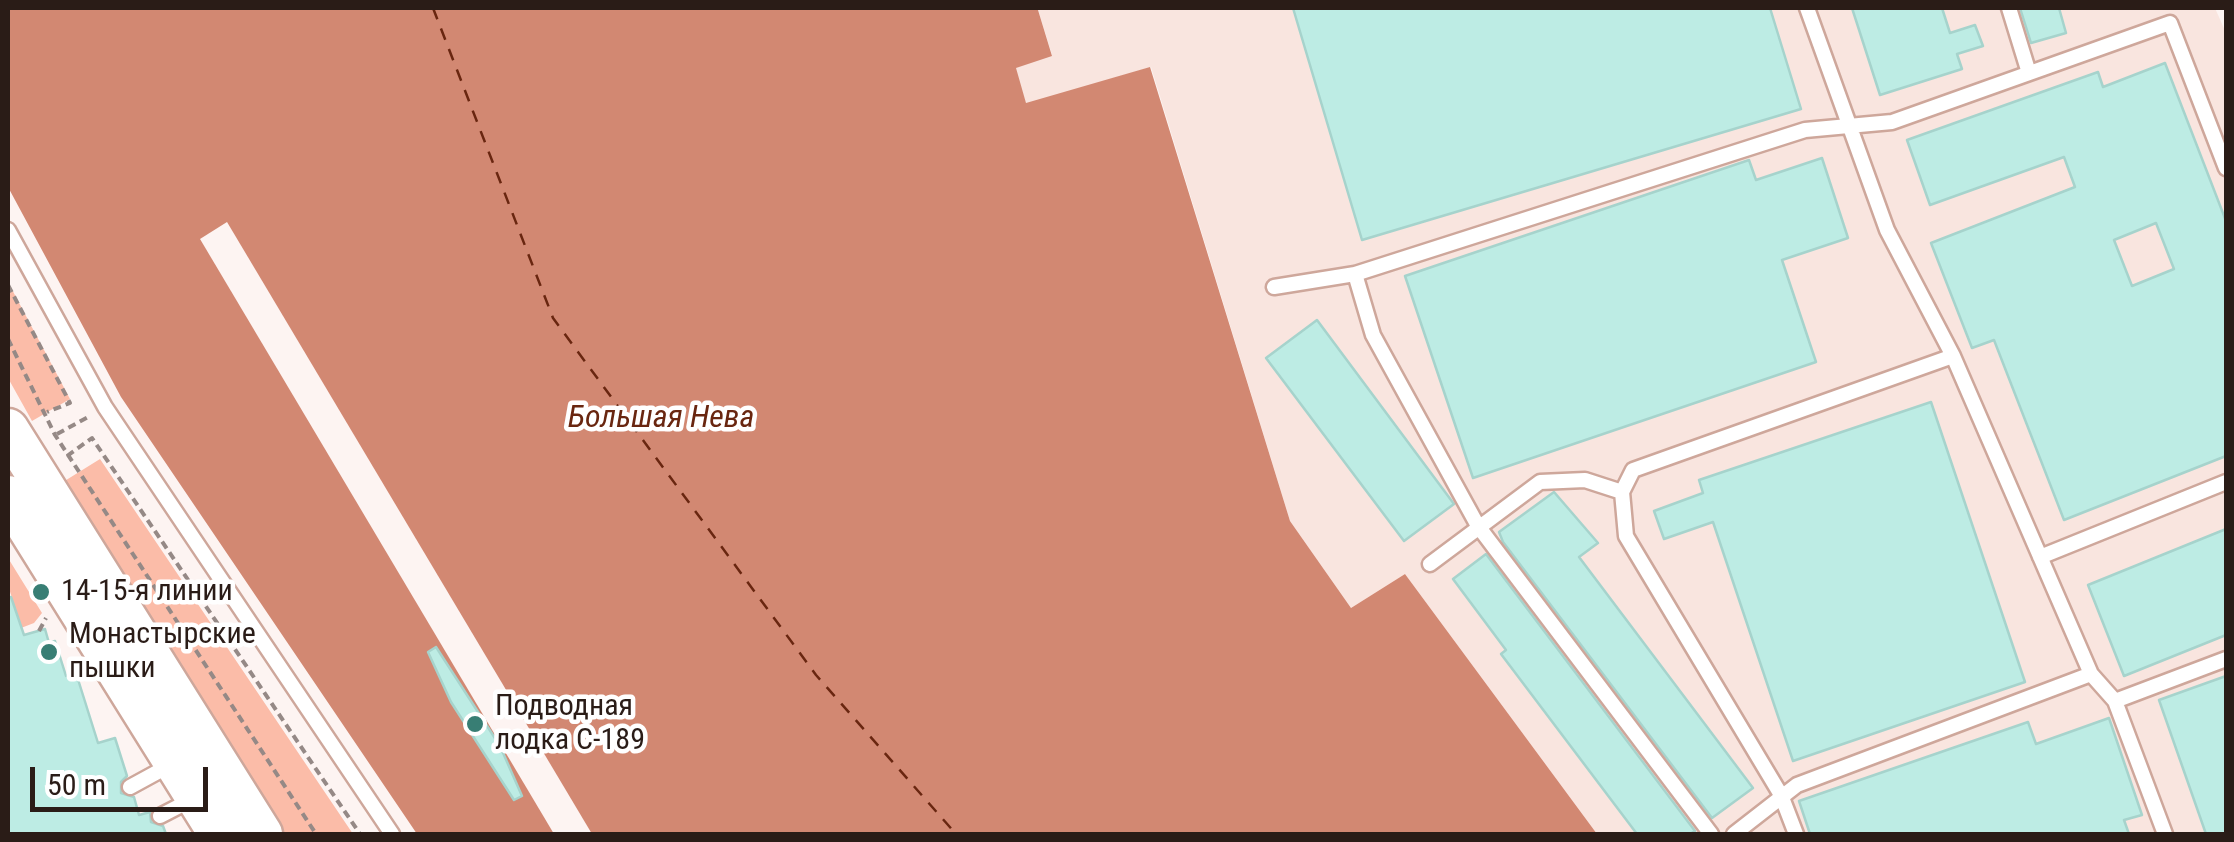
<!DOCTYPE html>
<meta charset="utf-8">
<style>
body{margin:0}
#map{position:relative;width:2234px;height:842px;overflow:hidden;background:#fdf4f2;font-family:"Roboto Condensed",sans-serif}
canvas{display:block}
.frame{position:absolute;inset:0;border:10px solid #2a1c17;pointer-events:none}
.scale{position:absolute;left:30px;top:767px;width:178px;height:45px;box-sizing:border-box;border:5px solid #2a1c17;border-top:0;padding-left:12px;font-size:30px;line-height:35px;white-space:nowrap;color:#2a1c17;-webkit-text-stroke:8px #fff;paint-order:stroke}
</style>
<div id="map">
<canvas width="2234" height="842"></canvas>
<div class="frame"></div>
<div class="scale">50 m</div>
</div>
<script>
const ctx = document.querySelector('canvas').getContext('2d');
ctx.lineJoin = 'round';
function fillPath(path, color) { ctx.fillStyle = color; ctx.fill(path, 'evenodd'); }
const shape = rows => new Path2D(rows.map(r => 'M' + r).join(''));
function stroke(path, color, width, dash) { ctx.strokeStyle = color; ctx.lineWidth = width; ctx.lineCap = dash ? 'butt' : 'round'; ctx.setLineDash(dash || []); ctx.stroke(path); }
function label(font, color, halo, rows, align = 'center') {
  ctx.font = font + ' "Roboto Condensed",sans-serif'; ctx.lineWidth = 9; ctx.setLineDash([]); ctx.textBaseline = 'middle'; ctx.strokeStyle = halo; ctx.fillStyle = color; for (const [text, x, y, turn = 0] of rows) {
    ctx.save(); ctx.translate(x, y); ctx.rotate((+turn || 0) * Math.PI / 180); ctx.textAlign = isNaN(turn) ? turn : align; if (halo) ctx.strokeText(text, 0, 0); ctx.fillText(text, 0, 0); ctx.restore();
  }
}
fillPath(shape([
 [1045,8,2215,8,2226,33,2226,834,1597,834,1405,574,1351,608,1290,521,1151,67,1026,104,1015,68,1052,55,1038,10]
]), '#f9e5df');
fillPath(shape([
 [8,282,70,399,32,421,8,378],
 [100,459,353,834,285,834,63,482],
 [8,558,42,613,34,623,21,628,8,585]
]), '#fbbca8');
fillPath(shape([
 [8,8,1045,8,1038,10,1052,56,1016,68,1026,103,1150,67,1290,521,1351,608,1405,574,1597,834,417,834,121,397,8,187]
]), '#d28872');
fillPath(shape([
 [227,222,592,834,554,834,200,239]
]), '#fdf4f2');
stroke(shape([
 [433,8,553,318,816,675,956,834]
]), '#692610', 2.5, [12, 10]);
const building = shape([
 [1293,8,1770,8,1801,109,1362,240,1293,8],
 [1852,8,1942,8,1950,33,1975,25,1983,46,1957,54,1962,69,1880,95,1852,8],
 [2020,8,2059,8,2066,33,2031,43,2020,8],
 [2165,63,2226,221,2226,456,2064,520,1994,340,1972,348,1931,243,2075,187,2064,157,1930,205,1907,140,2098,72,2103,87,2165,63],
 [2156,223,2174,269,2132,286,2114,240,2156,223],
 [1822,158,1848,238,1782,260,1816,362,1473,478,1405,276,1749,160,1756,180,1822,158],
 [1317,320,1454,504,1404,541,1266,358,1317,320],
 [1931,402,2025,682,1793,761,1713,522,1664,539,1654,511,1703,493,1699,480,1931,402],
 [1554,492,1598,543,1579,557,1753,788,1712,818,1503,542,1499,532,1554,492],
 [2226,529,2226,635,2124,676,2088,585,2226,529],
 [1486,554,1695,831,1690,834,1637,834,1501,654,1506,650,1453,579,1486,554],
 [11,597,24,635,45,629,49,643,55,641,66,676,76,673,98,743,115,738,127,776,121,782,121,793,134,797,139,815,150,812,151,822,163,826,166,834,8,834,8,598,11,597],
 [436,647,500,746,522,796,514,800,451,702,428,652,436,647],
 [2226,676,2226,834,2206,834,2159,700,2226,676],
 [2109,718,2142,815,2124,820,2129,834,1810,834,1799,801,2028,722,2036,744,2109,718]
]);
fillPath(building, '#bdece4');
stroke(building, '#a6d3cc', 2.5);
const lane = shape([
 [1807,8,1887,230,1953,356,2091,674,2115,701,2165,834],
 [2009,8,2029,73],
 [8,230,105,407,392,834],
 [1355,274,1373,335,1478,526,1711,834],
 [1274,287,1355,274,1805,130,1892,122,2170,23,2226,168],
 [2040,557,2226,482],
 [1430,564,1540,482,1585,480,1622,492],
 [2115,701,2226,659],
 [130,787,174,763],
 [160,816,191,800],
 [1734,834,1797,785,2091,674],
 [1796,834,1781,795,1626,536,1622,492,1633,470,1953,356]
]);
const secondary = shape([
 [8,429,262,834],
 [8,496,219,834]
]);
stroke(lane, '#cea79b', 19);
stroke(secondary, '#cea79b', 45);
stroke(shape([
 [8,285,70,403,47,412],
 [8,339,55,435,316,834],
 [57,434,88,417],
 [67,456,92,438,360,834],
 [39,631,46,618]
]), '#958986', 4, [8, 5]);
stroke(lane, '#fff', 14);
stroke(secondary, '#fff', 40);
for (const [x, y, r, color] of [
 [41,592,10,"#387e74"],
 [49,652,10,"#387e74"],
 [475,724,10,"#387e74"]
]) { const dot = new Path2D(); dot.arc(x, y, r, 0, 2 * Math.PI); ctx.fillStyle = color; ctx.fill(dot); stroke(dot, '#fff', 4); }
label('30px', '#2a1c17', '#fff', [
 ["14-15-я линии",61,592],
 ["Монастырские",69,635],
 ["пышки",69,669],
 ["Подводная",495,707],
 ["лодка С-189",495,741]
], 'left');
label('italic 32px', '#692610', '#fff', [
 ["Большая Нева",661,419]
]);
</script>
